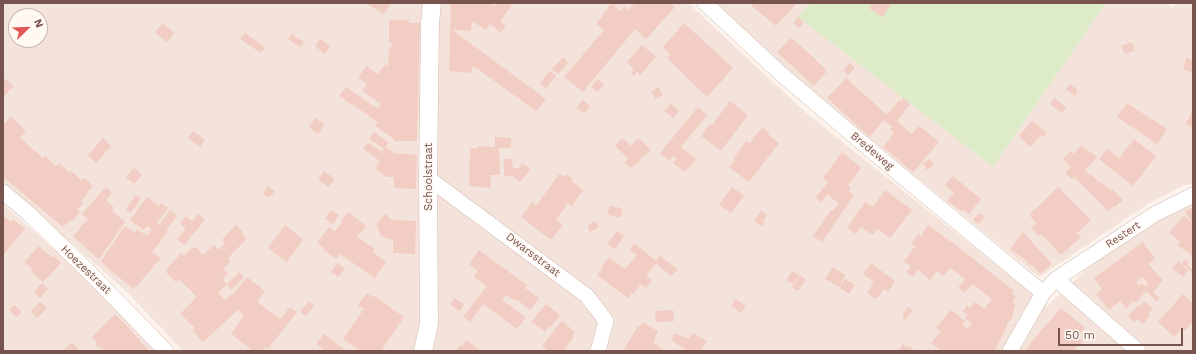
<!DOCTYPE html>
<style>
body{margin:0}
#map{position:relative;width:1196px;height:354px;overflow:hidden;background:#fcf3ec;font-family:"Work Sans",sans-serif}
canvas{display:block}
.frame{position:absolute;inset:0;border:4px solid #78544e;pointer-events:none}
.north{position:absolute;left:8px;top:8px;width:40px;height:40px;box-sizing:border-box;background:#fff8f3;border:1px solid #c9b6b1;border-radius:50%;rotate:67deg;font-size:11px;font-weight:700;line-height:16px;text-align:center;color:#78544e}
.north::after{content:'';display:block;margin:auto;width:14px;height:18px;background:#e35754;clip-path:polygon(50% 0,100% 100%,50% 72%,0 100%)}
.scale{position:absolute;left:1058px;top:328px;width:125px;height:18px;box-sizing:border-box;border:2px solid #78544e;border-top:0;padding-left:5px;font-size:12px;line-height:14px;white-space:nowrap;color:#78544e;-webkit-text-stroke:3px #fff8f3;paint-order:stroke}
</style>
<div id="map">
<canvas width="1196" height="354"></canvas>
<div class="frame"></div>
<div class="north">N</div>
<div class="scale">50 m</div>
</div>
<script>
const ctx = document.querySelector('canvas').getContext('2d');
ctx.lineJoin = 'round';
function fillPath(path, color) { ctx.fillStyle = color; ctx.fill(path, 'evenodd'); }
const shape = rows => new Path2D(rows.map(r => 'M' + r).join(''));
function stroke(path, color, width, dash) { ctx.strokeStyle = color; ctx.lineWidth = width; ctx.lineCap = dash ? 'butt' : 'round'; ctx.setLineDash(dash || []); ctx.stroke(path); }
function label(font, color, halo, rows, align = 'center') {
  ctx.font = font + ' "Work Sans",sans-serif'; ctx.lineWidth = 3.5; ctx.setLineDash([]); ctx.textBaseline = 'middle'; ctx.strokeStyle = halo; ctx.fillStyle = color; for (const [text, x, y, turn = 0] of rows) {
    ctx.save(); ctx.translate(x, y); ctx.rotate((+turn || 0) * Math.PI / 180); ctx.textAlign = isNaN(turn) ? turn : align; if (halo) ctx.strokeText(text, 0, 0); ctx.fillText(text, 0, 0); ctx.restore();
  }
}
fillPath(shape([
 [3,3,688,3,806,113,1047,306,1111,247,1177,209,1193,203,1193,351,183,351,126,291,3,183],
 [16,16,40,16,40,40,16,40],
 [713,3,810,3,799,16,993,167,1106,3,1165,3,1173,8,1177,3,1193,3,1193,184,1184,185,1148,204,1039,277,780,66],
 [3,204,89,281,154,351,3,351]
]), '#f4e3da');
fillPath(shape([
 [810,3,1106,3,993,167,798,17]
]), '#deebc9');
fillPath(shape([
 [366,3,391,3,384,14],
 [451,3,490,3,495,6,497,3,513,3,500,22,506,26,501,33,490,24,486,30,472,21,471,31,451,29,546,99,536,111,475,67,472,67,472,73,449,71],
 [612,3,617,3,614,6,620,11,624,6,629,10,635,3,670,3,675,7,646,39,635,29,583,92,564,77,604,30,596,24,603,16,602,15],
 [752,3,795,3,796,4,776,26,752,6],
 [873,3,892,3,882,17,869,8],
 [798,17,804,23,799,28,793,23],
 [389,20,409,20,409,23,420,23,417,141,394,141,394,139,375,126,378,122,339,96,346,87,378,109,381,104,362,91,367,84,358,78,366,66,378,74,385,64,388,67,389,49,391,48,392,44,389,42],
 [163,23,174,33,167,42,155,32],
 [684,23,733,68,707,97,667,58,670,54,663,47],
 [245,33,265,47,261,53,240,39],
 [292,34,304,42,300,47,288,39],
 [791,38,809,53,827,71,814,86,777,52],
 [320,39,330,46,325,54,315,46],
 [1132,42,1135,50,1125,54,1121,46],
 [642,45,656,57,640,75,637,72,634,76,631,73,634,69,627,62],
 [563,57,568,63,558,74,552,69],
 [1186,58,1193,60,1193,72,1183,70],
 [850,63,855,68,848,75,843,70],
 [550,71,556,76,546,88,540,83],
 [3,78,14,86,3,97],
 [846,78,887,115,899,100,901,102,903,98,910,104,897,121,912,134,919,126,939,142,913,172,883,147,894,133,890,129,892,127,883,120,870,137,827,98],
 [598,79,604,85,598,92,591,87],
 [1070,84,1078,91,1075,96,1066,89],
 [658,87,663,95,656,99,651,92],
 [1054,98,1066,107,1062,113,1050,104],
 [583,100,590,106,584,113,576,108],
 [730,101,748,115,721,151,701,136,710,124,712,125],
 [1127,103,1167,129,1157,144,1117,117],
 [671,104,679,111,673,118,664,111],
 [698,107,707,115,681,147,696,159,685,172,673,163,677,159,673,156,669,161,660,153],
 [1193,109,1193,128,1186,124],
 [11,117,26,131,20,138,43,158,45,156,56,166,59,163,70,173,71,171,81,180,84,178,93,186,86,194,87,195,81,201,83,203,77,210,80,212,72,221,70,220,63,227,3,177,3,124,4,124],
 [315,118,325,124,318,134,309,127],
 [1032,121,1047,133,1044,137,1041,135,1030,147,1019,136],
 [762,127,770,133,768,135,779,143,749,182,729,167,735,160,733,159,746,141,750,143],
 [193,131,205,140,200,147,188,138],
 [374,132,389,143,385,147,394,153,417,155,416,189,394,188,394,177,387,177,375,169,380,161,363,149,368,143,382,152,384,149,369,139],
 [495,137,511,138,511,148,499,148,500,175,490,175,491,188,469,186,470,148,478,148,478,146,495,147],
 [103,138,111,146,96,163,88,155],
 [622,138,631,146,638,138,651,150,643,157,642,156,640,158,641,159,636,165,635,164,631,168,625,163,628,158,615,146],
 [1134,139,1156,156,1133,186,1099,159,1107,149,1119,158],
 [1081,145,1097,157,1085,170,1089,174,1089,173,1100,183,1101,182,1111,191,1112,189,1123,200,1115,207,1114,206,1108,211,1074,177,1072,179,1065,173,1071,167,1063,159,1071,151,1074,154],
 [842,152,861,168,848,185,851,188,849,191,854,195,822,242,813,236,831,210,833,211,839,204,827,194,821,203,816,197,828,182,823,178],
 [504,159,512,159,513,168,519,168,522,163,531,169,520,182,513,176,504,176],
 [930,159,934,165,927,170,923,163],
 [134,168,142,175,134,184,126,177],
 [324,171,335,179,328,187,318,179],
 [559,174,564,177,566,174,573,179,571,181,583,190,572,206,568,203,556,220,563,225,551,240,521,217,532,202,536,206],
 [953,176,981,199,969,214,963,209,961,211,947,201,954,193,945,185],
 [268,186,275,191,269,198,263,194],
 [106,187,112,193,106,200,114,208,112,211,125,222,99,259,73,236,88,219,82,214],
 [732,187,744,196,731,213,719,205],
 [1058,187,1091,220,1077,233,1081,237,1061,255,1044,237,1040,234,1038,236,1031,228,1037,223,1029,215],
 [885,190,912,210,890,238,877,229,873,235,861,227,856,234,847,228,865,202,873,207],
 [136,195,141,198,131,213,126,209],
 [147,197,159,206,161,203,168,208,157,223,159,225,170,210,177,216,166,230,168,231,152,252,161,258,134,289,112,272,101,261,125,226,135,233,137,229,147,236,152,229,147,226,144,230,130,220],
 [610,205,623,209,620,218,607,214],
 [1193,208,1193,256,1177,245,1180,242,1169,232,1184,216,1192,223,1185,211],
 [331,210,339,215,333,224,325,219],
 [761,211,767,215,763,221,765,222,762,226,754,221],
 [348,212,366,226,357,237,375,249,373,252,386,262,375,278,340,254,336,259,323,250,324,248,317,243,329,227,336,232,336,230,342,222,341,221],
 [979,213,985,217,979,224,973,220],
 [198,214,205,220,184,245,177,239,186,229,180,223,186,216,192,221],
 [385,214,392,220,416,221,415,254,393,253,393,239,388,239,381,236,378,229,379,227,376,225],
 [3,216,11,222,13,219,25,229,3,255],
 [595,221,599,227,590,232,587,226],
 [236,225,243,232,242,234,247,239,228,258,231,261,223,269,228,274,222,280,227,284,218,293,225,300,233,294,247,277,265,291,257,302,280,319,290,307,297,312,268,349,266,347,262,351,253,351,231,334,244,315,238,310,203,342,192,330,195,328,180,314,197,297,179,279,176,282,166,272,166,270,181,253,184,256,192,248,197,248,203,255,214,245,219,250,225,243,222,240],
 [285,225,303,239,287,262,268,248],
 [928,225,957,246,1014,291,1012,294,1016,297,1012,302,1015,304,1012,318,1006,325,1007,326,994,351,942,351,931,343,941,331,936,328,951,310,965,321,962,324,967,329,972,323,965,318,968,315,963,311,967,305,970,308,975,302,984,309,992,299,972,284,964,293,958,288,965,279,950,268,943,276,937,271,930,280,918,270,913,277,906,272,911,266,904,262,915,246,911,244,918,234,921,236],
 [617,231,624,236,615,249,607,244],
 [1023,232,1052,264,1040,274,1031,264,1030,266,1024,259,1010,249],
 [1143,242,1155,259,1148,264,1163,280,1153,292,1160,298,1157,302,1146,291,1136,303,1133,301,1126,309,1120,301,1109,310,1096,294,1102,289,1094,278],
 [1143,277,1148,284,1146,287,1142,283,1139,286,1136,282],
 [634,243,656,261,660,256,678,269,672,276,658,266,659,265,656,263,646,275,652,280,646,288,641,284,633,294,632,293,628,298,597,275,602,269,601,268,609,257,625,269,637,255,629,250],
 [39,246,52,258,54,256,61,263,43,282,31,271,32,269,24,262],
 [479,250,527,285,525,288,539,298,530,310,516,299,515,301,507,295,502,300,526,317,517,329,483,304,470,322,463,317,487,286,473,276,478,271,469,264],
 [1185,259,1188,261,1188,265,1191,269,1193,267,1193,273,1182,263],
 [1178,261,1188,270,1183,277,1172,268],
 [337,263,345,269,338,277,331,272],
 [871,263,895,281,888,292,884,289,876,299,867,293,874,282,863,274],
 [833,267,845,275,839,287,825,279],
 [792,271,799,275,793,284,786,280],
 [239,272,244,277,231,290,227,285],
 [800,275,806,280,798,291,792,287],
 [845,279,855,285,849,294,840,288,840,286],
 [42,283,48,288,40,298,34,292],
 [367,293,372,297,374,296,404,317,381,351,360,351,343,339,364,309,358,305],
 [1183,294,1193,303,1193,322,1185,331,1182,328,1174,337,1158,322],
 [454,298,464,304,460,311,450,305],
 [736,299,746,306,741,313,731,306],
 [309,301,314,306,306,316,300,312],
 [1144,301,1153,308,1148,314,1150,316,1143,324,1137,319,1134,322,1128,316,1138,305,1139,307],
 [40,302,47,308,37,318,31,311],
 [546,304,560,315,550,328,548,327,545,332,531,322],
 [15,305,22,312,17,317,9,310],
 [908,307,913,310,904,321,903,313],
 [1061,308,1085,328,1077,337,1083,341,1073,351,1026,351,1031,342],
 [673,310,674,321,656,322,655,311],
 [115,314,128,327,149,351,102,351,103,350,101,347,100,349,95,344,97,342,92,337],
 [562,321,575,332,572,336,574,337,563,351,549,351,542,346,558,325,558,326],
 [643,322,658,331,653,343,663,349,662,351,623,351,638,326,640,326],
 [675,333,682,337,683,336,689,339,693,333,707,341,700,351,688,351,671,340],
 [324,334,346,351,325,351,316,344],
 [466,340,481,351,456,351,460,345,462,346],
 [72,342,80,351,63,351],
 [903,344,908,348,909,346,916,351,898,351]
]), '#f2cdc4');
const minor = shape([
 [705,3,780,73,886,163,1043,293],
 [428,178,587,296,606,321,598,351],
 [3,192,27,212,90,273,166,351],
 [1056,279,1138,351],
 [1010,351,1043,293,1056,279,1155,214,1193,195]
]);
const tertiary = shape([
 [423,351,429,324,428,178,430,23,432,3]
]);
stroke(minor, '#d2bbb3', 16);
stroke(tertiary, '#d2bbb3', 19);
stroke(minor, '#fff', 15);
stroke(tertiary, '#fff', 18);
label('11px', '#78544e', '#fff8f3', [
 ["Bredeweg",872,151,40],
 ["Schoolstraat",429,177,-90],
 ["Restert",1123,235,-33],
 ["Dwarsstraat",533,255,37],
 ["Hoezestraat",86,270,44]
]);
</script>
